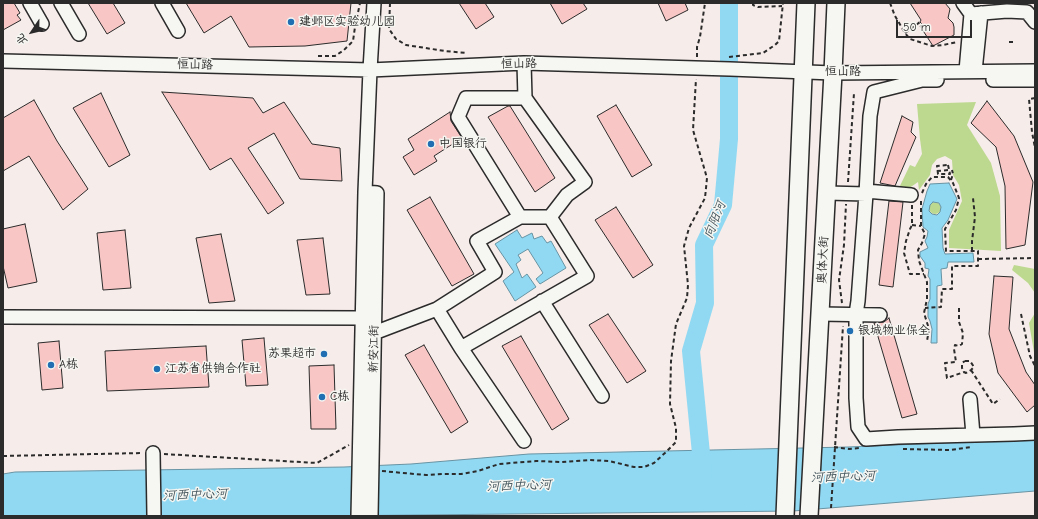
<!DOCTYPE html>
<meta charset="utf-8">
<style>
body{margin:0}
#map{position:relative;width:1038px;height:519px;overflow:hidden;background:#f6ece9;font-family:"Comic Neue","LXGW WenKai TC",sans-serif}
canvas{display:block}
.frame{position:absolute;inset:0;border:4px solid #2b2b2b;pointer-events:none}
.north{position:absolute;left:12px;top:12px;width:40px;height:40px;-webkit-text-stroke:3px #f6f6f2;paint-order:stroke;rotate:235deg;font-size:11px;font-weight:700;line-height:16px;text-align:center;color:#2b2b2b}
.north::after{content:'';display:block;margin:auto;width:14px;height:18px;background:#2b2b2b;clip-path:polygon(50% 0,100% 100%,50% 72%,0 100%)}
.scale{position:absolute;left:896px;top:20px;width:76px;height:18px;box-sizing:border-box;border:2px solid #2b2b2b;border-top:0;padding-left:5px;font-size:12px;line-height:14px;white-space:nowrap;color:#2b2b2b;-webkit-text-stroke:3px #f6f6f2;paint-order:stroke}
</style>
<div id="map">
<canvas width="1038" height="519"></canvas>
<div class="frame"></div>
<div class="north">北</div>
<div class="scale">50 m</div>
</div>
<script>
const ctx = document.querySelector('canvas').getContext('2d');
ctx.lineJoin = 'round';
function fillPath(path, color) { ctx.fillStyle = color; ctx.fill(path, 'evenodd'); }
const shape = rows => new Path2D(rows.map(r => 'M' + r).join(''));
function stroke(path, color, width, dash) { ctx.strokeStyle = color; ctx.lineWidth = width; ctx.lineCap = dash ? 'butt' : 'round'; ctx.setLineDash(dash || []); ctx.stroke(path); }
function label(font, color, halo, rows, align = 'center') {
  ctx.font = font + ' "Comic Neue","LXGW WenKai TC",sans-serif'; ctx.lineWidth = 3; ctx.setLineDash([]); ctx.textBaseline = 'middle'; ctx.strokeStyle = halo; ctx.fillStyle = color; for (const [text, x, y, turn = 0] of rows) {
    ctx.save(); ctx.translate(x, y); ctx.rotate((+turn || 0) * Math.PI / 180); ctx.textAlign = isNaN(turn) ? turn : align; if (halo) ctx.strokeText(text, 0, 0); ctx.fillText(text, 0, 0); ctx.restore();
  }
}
fillPath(shape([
 [976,102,967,125,991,163,1000,196,1001,251,949,248,949,230,962,201,959,185,953,175,952,160,945,156,937,159,932,165,930,175,919,190,918,182,905,191,898,190,910,165,915,167,922,154,920,139,917,104],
 '929 208a6 6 0 1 1 12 0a6 6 0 1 1-12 0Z',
 [1014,265,1035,269,1035,293,1028,283,1012,270],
 [1035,313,1035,358,1029,323]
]), '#bdd990');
const water = shape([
 [949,183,957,199,948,220,942,228,943,248,945,254,973,253,974,262,948,262,947,268,941,269,942,285,937,286,937,343,931,343,932,329,930,321,928,317,928,304,930,299,930,279,928,276,929,269,925,268,925,263,920,256,920,252,928,248,925,241,927,237,928,231,923,227,922,209,927,191,930,184,949,183],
 [933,202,939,203,941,207,940,212,937,215,932,214,929,211,930,205,933,202],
 [517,230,522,238,532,233,534,239,542,236,547,243,551,241,566,268,540,284,536,279,543,273,528,249,518,255,521,260,516,264,522,278,527,274,536,287,515,301,503,281,514,272,495,244,517,230],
 [1035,439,1035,491,793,511,323,516,3,516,3,474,15,472,344,467,411,464,529,454,848,447,1035,439]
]);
fillPath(water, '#91d9f3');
stroke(water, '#6893a3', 1);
stroke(shape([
 [703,474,691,351,705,303,704,245,723,205,729,139,729,3]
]), '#91d9f3', 18);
const building = shape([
 [3,3,14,3,20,13,17,15,21,20,3,30,3,3],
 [88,3,113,3,125,23,107,34,88,3],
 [186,3,351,3,347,41,305,46,249,47,231,16,204,33,186,3],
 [459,3,485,3,494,17,476,29,459,3],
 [550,3,583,3,587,9,562,24,550,3],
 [658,3,685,3,688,10,666,21,658,3],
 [910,3,945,3,950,9,948,18,953,23,954,27,954,35,933,46,920,26,922,24,920,22,921,20,910,3],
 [162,92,253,98,263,113,284,102,312,144,340,148,342,181,300,179,274,133,248,148,284,203,268,214,231,158,210,170,162,92],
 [101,93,130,155,109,167,73,108,101,93],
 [34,100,57,141,88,189,63,210,29,156,3,171,3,118,34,100],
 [987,101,1014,136,1033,182,1025,245,1006,249,1005,186,996,147,971,123,987,101],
 [616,105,652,165,632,177,597,116,616,105],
 [508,106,510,106,555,178,535,192,488,117,508,106],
 [450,112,451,121,462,138,434,156,437,161,414,175,403,157,414,150,408,139,450,112],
 [902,116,913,122,911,132,916,137,895,186,880,183,902,116],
 [430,197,474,274,452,286,407,210,430,197],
 [889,201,903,202,893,287,879,285,889,201],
 [616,207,653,265,633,278,595,220,616,207],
 [25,224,37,282,8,288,3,266,3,229,25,224],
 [125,230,131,288,103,290,97,233,125,230],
 [221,234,235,301,209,303,196,238,221,234],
 [323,238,330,294,306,295,297,240,323,238],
 [994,276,1013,277,1009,329,1026,372,1035,385,1035,405,1027,412,998,373,989,334,994,276],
 [608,314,646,371,627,383,589,325,608,314],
 [889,318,917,414,902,418,874,323,884,322,889,318],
 [521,336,569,419,552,430,502,346,521,336],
 [264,338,268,385,246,386,242,340,264,338],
 [59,341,63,388,42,390,38,343,59,341],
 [424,345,468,422,451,433,405,355,424,345],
 [206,346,209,387,107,391,105,351,206,346],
 [334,365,336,429,311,429,309,366,334,365]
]);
fillPath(building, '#f7c6c5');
stroke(building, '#2b2b2b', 1);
const minor = shape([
 [30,3,42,24],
 [61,3,79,34],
 [162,3,178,31],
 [963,3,971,14,1007,11,1027,12,1035,22],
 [3,61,370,70,524,63,730,69,833,73,1035,71],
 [966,71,971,14],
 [975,71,981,13],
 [937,80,922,80,874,92,870,116,866,194,858,301,856,314,856,398,858,427,866,439,898,437,1014,434,1035,433],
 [993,80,1035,80],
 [866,191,911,195],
 [365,192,377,193,371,516],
 [827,193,866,194],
 [520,217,550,217],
 [542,301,602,396],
 [437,309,495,272,477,241,520,217,458,117,466,98,525,98],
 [820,314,880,315],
 [3,317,363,318],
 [374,333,437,309,461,348,587,276,550,217,567,195,585,182,525,98,524,63],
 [461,348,524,441],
 [970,399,973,435],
 [153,453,154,516],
 [358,516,365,192,370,70,374,3]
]);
const major = shape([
 [785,516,806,3],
 [809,516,833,73,836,3]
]);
stroke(minor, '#2b2b2b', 16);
stroke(major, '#2b2b2b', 20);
stroke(shape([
 [390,3,389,29,396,39,406,45,445,51,466,53],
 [753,3,753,5,758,7,782,6],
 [890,3,895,16,905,33,910,39,932,46,943,45,957,42],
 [905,33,920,22],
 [1009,42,1016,42],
 [318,56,335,56,344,50,353,41,355,27,360,3],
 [697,57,697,47,700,37,705,3],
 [729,57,763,53,775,45,779,41,783,3],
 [1035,98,1029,99,1032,132,1035,148],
 [948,165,950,174,938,174,937,166,948,165],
 [937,171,949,170],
 [951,180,953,174,952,170],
 [848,182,854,93],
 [922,193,926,184,932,177,948,177,953,183,959,198,956,210,945,229,946,251,978,251,978,266,952,266,952,289,942,289,941,307,925,308],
 [921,201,921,226,925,234,922,243,918,250,919,261,927,282,927,299,924,313,929,329,927,341],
 [912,205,912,225,910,229,906,241,904,253,910,274,924,274],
 [912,225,921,226],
 [972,251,972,241,975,217,973,198],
 [978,259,1035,258],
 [842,303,839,280,844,245,846,204],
 [959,308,959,322,963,333,962,344,959,346,955,345,954,349,956,362,945,363,945,365,947,378,964,372],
 [1021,314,1030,356,1035,366],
 [965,361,970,361,974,367,971,370,966,373,964,372,962,368,962,363,965,361],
 [971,370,993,404,1000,399],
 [834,447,849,449,860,448],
 [903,449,950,450,972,447],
 [164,454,317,463,349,445],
 [3,456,142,453],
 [382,471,426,475,443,474,461,474,478,471,499,464,536,461,561,462,590,460,609,461,634,467,644,467,654,463,666,452,676,442,676,428,670,404,671,361,676,324,687,298,688,285,684,246,689,228,705,198,707,178,693,130,696,79],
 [831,508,843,326]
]), '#2b2b2b', 2, [4, 3]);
stroke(minor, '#f6f6f2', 13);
stroke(major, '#f6f6f2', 17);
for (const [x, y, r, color] of [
 [291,22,4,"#1f6fb2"],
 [431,144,4,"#1f6fb2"],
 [850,331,4,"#1f6fb2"],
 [324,354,4,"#1f6fb2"],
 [51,365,4,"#1f6fb2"],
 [157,369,4,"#1f6fb2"],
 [322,397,4,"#1f6fb2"]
]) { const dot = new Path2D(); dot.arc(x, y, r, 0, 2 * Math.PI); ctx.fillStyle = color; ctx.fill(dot); stroke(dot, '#f6f6f2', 1.5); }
label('12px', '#2b2b2b', '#f6f6f2', [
 ["建邺区实验幼儿园",299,22],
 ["中国银行",439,144],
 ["银城物业保全",858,331],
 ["苏果超市",316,354,"right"],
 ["A栋",59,365],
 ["江苏省供销合作社",165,369],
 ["C栋",330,397]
], 'left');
label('12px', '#2b2b2b', '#f6f6f2', [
 ["恒山路",519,64,-1],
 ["恒山路",195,65,1],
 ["恒山路",843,72],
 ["奥体大街",823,260,-87],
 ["新安江街",374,349,-89]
]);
label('italic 13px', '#44565d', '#f6f6f2', [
 ["向阳河",715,220,-68],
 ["河西中心河",843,477,-2],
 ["河西中心河",519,486,-2],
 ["河西中心河",195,495,-2]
]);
</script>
